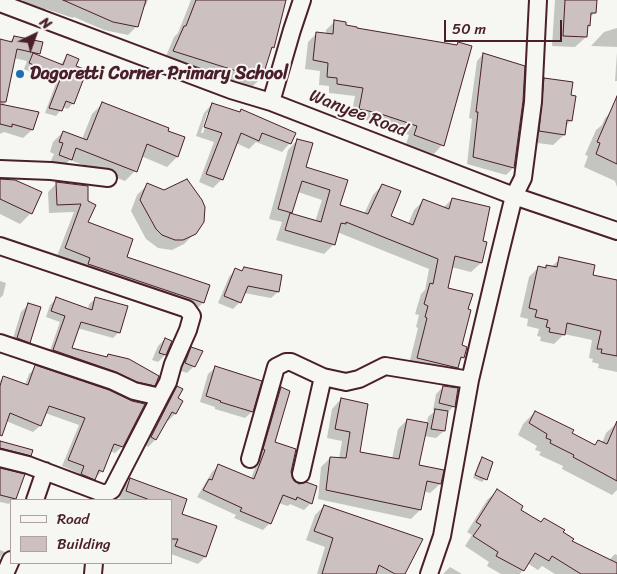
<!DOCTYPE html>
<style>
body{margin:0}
#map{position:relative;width:617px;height:574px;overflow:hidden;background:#f6f6f2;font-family:Sriracha,sans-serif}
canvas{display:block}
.legend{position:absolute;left:10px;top:499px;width:162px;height:65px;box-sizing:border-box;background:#f6f6f2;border:1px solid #b1a0a2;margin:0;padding:6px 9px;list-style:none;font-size:15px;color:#4a1f2b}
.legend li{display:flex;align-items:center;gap:10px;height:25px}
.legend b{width:25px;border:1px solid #b1a0a2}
.north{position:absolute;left:10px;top:10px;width:50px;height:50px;-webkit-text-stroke:4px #f6f6f2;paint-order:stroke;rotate:42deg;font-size:14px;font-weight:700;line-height:20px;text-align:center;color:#4a1f2b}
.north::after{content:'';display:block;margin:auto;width:18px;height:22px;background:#4a1f2b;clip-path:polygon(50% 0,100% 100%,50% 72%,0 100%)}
.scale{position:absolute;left:444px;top:20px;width:118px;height:22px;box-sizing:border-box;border:2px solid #4a1f2b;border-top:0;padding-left:6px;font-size:15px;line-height:18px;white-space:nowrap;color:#4a1f2b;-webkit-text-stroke:4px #f6f6f2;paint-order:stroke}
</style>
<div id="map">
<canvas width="617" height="574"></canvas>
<ul class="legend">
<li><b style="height:6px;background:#f6f6f2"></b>Road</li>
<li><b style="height:14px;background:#ccc1c0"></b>Building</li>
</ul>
<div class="north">N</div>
<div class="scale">50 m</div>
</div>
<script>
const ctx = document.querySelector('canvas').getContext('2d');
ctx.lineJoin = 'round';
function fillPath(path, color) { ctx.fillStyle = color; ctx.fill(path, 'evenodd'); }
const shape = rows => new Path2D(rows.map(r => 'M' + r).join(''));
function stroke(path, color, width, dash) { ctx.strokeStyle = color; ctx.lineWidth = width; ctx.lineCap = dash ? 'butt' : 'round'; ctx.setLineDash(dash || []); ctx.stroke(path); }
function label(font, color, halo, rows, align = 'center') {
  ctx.font = font + ' Sriracha,sans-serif'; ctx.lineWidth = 4; ctx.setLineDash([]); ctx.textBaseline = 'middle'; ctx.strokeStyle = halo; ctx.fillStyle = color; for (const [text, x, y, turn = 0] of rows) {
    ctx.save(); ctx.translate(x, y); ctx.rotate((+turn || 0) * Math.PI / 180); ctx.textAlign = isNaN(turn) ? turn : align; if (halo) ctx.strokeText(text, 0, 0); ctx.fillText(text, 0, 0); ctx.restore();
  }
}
fillPath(shape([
 [23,0,148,0,146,5,142,9,136,27,128,35,104,30,74,17,73,18,46,9,43,12,22,3],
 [191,0,285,0,273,47,270,49,261,78,251,88,164,61,174,37,178,33],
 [555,0,595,0,595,13,590,17,586,37,575,47,552,46],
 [335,21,355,29,455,46,458,43,442,145,434,154,406,144,409,135,369,121,351,117,355,96,329,93,329,86,319,85,320,71,305,69,308,42,317,33,326,34,326,30],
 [617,28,617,47,591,46,604,32],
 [14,37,39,53,36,56,60,65,67,56,75,66,73,103,68,109,63,107,56,116,45,113,56,83,24,69,27,61,14,58,4,106,32,130,23,138,4,132,0,134,0,41,9,42],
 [617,52,617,81,615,81],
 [483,54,522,101,513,168,506,175,467,164,472,119,469,118,477,61],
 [545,79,569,96,571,120,565,127,564,135,553,145,529,142,534,90],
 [102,104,184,138,177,157,167,167,141,156,135,171,125,181,70,160,60,169,49,165,54,154,50,152,53,142,63,132,82,139,92,114],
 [212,104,290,143,282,152,256,142,249,149,236,143,222,179,213,188,199,182,214,142,196,136,204,113],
 [207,113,210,113,203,133,201,133],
 [617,106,617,187,615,181,584,167,588,156,585,155,596,130,602,125,605,118],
 [297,140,304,168,346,181,338,206,364,214,373,195,382,185,389,217,408,224,414,210,424,200,443,208,452,199,481,242,481,263,471,272,451,267,447,289,467,310,460,346,463,357,459,362,457,367,448,377,408,368,418,328,416,327,419,315,415,314,421,294,425,290,429,269,337,232,334,244,324,254,276,240,282,222,269,219,288,150],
 [298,192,322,200,315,222,290,214],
 [0,180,31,213,20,224,0,214],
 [57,183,87,187,86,222,125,258,203,303,194,311,57,256,74,212,49,213,48,192],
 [147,185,195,233,184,244,172,250,158,248,146,239,131,211,137,195],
 [560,259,592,276,617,281,617,372,598,368,599,364,592,362,593,359,589,358,592,340,564,334,554,344,540,341,541,337,537,336,539,329,527,326,528,319,520,317,529,277,538,268,544,269,547,266,551,267],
 [244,269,278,292,271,298,244,293,240,302,233,309,218,303,229,277,235,270,241,272],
 [0,281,6,283,3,295,0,298],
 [56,299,88,310,89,304,95,299,119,332,113,338,77,328,71,349,105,358,108,355,154,385,148,391,48,356,60,322,46,317,50,305],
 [28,305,29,342,22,349,11,345,21,312],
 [165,339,171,342,165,355,158,362,152,360,158,346],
 [192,349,194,366,187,373,178,370,184,356],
 [36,367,131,402,143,405,122,447,115,453,110,451,102,471,88,486,75,481,78,473,62,466,79,425,45,413,40,426,33,432,6,421,0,437,0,381,4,377,25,385,29,374],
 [215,368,252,412,245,418,215,409,215,407,200,402,208,374],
 [177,387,177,399,182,402,175,414,168,421,166,420,155,440,148,447,144,444,170,394],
 [443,387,454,406,447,413,444,431,436,438,424,436,417,466,440,484,430,493,423,491,420,510,411,519,318,499,321,467,330,458,339,459,342,441,327,438,332,409,341,399,359,453,392,459,398,429,407,420,427,424,428,417,435,411,433,410,436,394],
 [281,389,274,442,290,472,293,482,311,503,304,510,290,504,288,506,278,503,270,523,263,530,234,518,236,515,197,497,212,472,219,465,251,479,259,456,257,456,274,396],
 [535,412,594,446,602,443,606,433,617,423,617,490,612,495,562,469,563,466,539,455,541,452,535,450,537,446,518,435,523,424],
 [7,444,30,455,24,461,1,451],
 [482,459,485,479,482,482,473,478,479,462],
 [0,470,15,498,11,500,9,504,0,502],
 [130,480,186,500,179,514,205,557,198,564,171,554,171,500,124,500,119,498,123,487],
 [497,491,519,510,540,523,561,533,570,542,609,560,615,554,617,555,617,574,555,574,542,566,538,570,527,563,520,574,501,574,487,566,489,562,465,546,472,535,467,532,487,500],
 [324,506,404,574,317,574,325,547,306,540,315,515],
 [0,550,5,552,0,557],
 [450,567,462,574,443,574]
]), '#0003');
const building = shape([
 [63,0,146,0,138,27,113,22,63,0],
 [196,0,286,0,274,48,272,47,262,79,173,51,184,26,186,26,196,0],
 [565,0,597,0,596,13,591,13,590,26,588,25,587,37,563,36,565,0],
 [334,20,346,22,346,25,357,27,357,28,457,45,458,42,472,46,444,146,414,135,417,126,378,113,359,109,363,88,337,84,337,78,327,77,328,63,313,60,316,32,333,34,334,20],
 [14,36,43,42,40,54,17,49,6,102,0,102,0,39,12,42,14,36],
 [33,53,63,65,67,54,79,59,76,66,87,70,74,104,66,101,62,111,49,108,61,77,29,63,33,53],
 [483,53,525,66,523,101,514,168,473,157,478,112,476,112,483,53],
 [544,78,573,82,571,95,576,96,572,121,567,120,565,135,539,131,544,78],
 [617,96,617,164,596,154,600,143,597,142,617,96],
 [102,102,169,128,168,131,185,137,178,157,147,144,137,172,76,148,72,160,59,155,63,143,59,142,63,131,87,140,102,102],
 [212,103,240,112,241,109,296,133,291,144,262,133,259,141,241,133,223,180,206,174,222,133,204,127,212,103],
 [0,104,39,112,33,130,12,124,12,127,0,124,0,104],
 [297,139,313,143,306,167,348,180,340,205,368,214,382,184,401,191,391,216,413,225,423,199,449,209,452,198,490,207,483,241,487,242,482,263,455,256,448,288,473,294,468,309,471,310,462,345,467,347,464,358,461,357,458,368,417,358,427,318,425,317,428,306,424,304,430,283,433,284,438,259,346,222,346,224,341,223,335,245,285,230,290,213,321,222,330,190,302,181,292,213,278,209,297,139],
 [0,179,15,180,42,192,32,214,0,199,0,179],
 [187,179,202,200,205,207,204,222,196,234,183,240,175,240,162,235,156,229,140,200,147,183,164,190,187,179],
 [56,182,88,186,88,201,96,205,88,222,133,239,127,257,210,285,204,303,88,264,90,258,65,248,81,204,57,205,56,182],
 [559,257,595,265,593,275,617,280,617,356,601,353,602,349,597,349,601,331,567,323,565,335,549,332,550,328,546,327,548,320,535,317,537,310,529,308,538,266,546,268,546,265,557,267,559,257],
 [244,267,282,275,279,292,248,286,241,303,224,296,235,268,242,271,244,267],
 [56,297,92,310,95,297,128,306,120,333,81,322,72,348,107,357,108,354,129,359,159,376,155,386,137,382,116,372,53,350,65,316,51,311,56,297],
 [28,303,41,307,30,343,17,338,28,303],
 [165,338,172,341,166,355,159,353,165,338],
 [191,347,203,351,195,367,185,363,191,347],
 [35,365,109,390,132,401,145,404,123,447,114,444,103,472,99,470,95,480,81,474,84,466,68,460,85,418,49,406,41,426,10,413,2,436,0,435,0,386,3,376,28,385,35,365],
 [215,366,262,381,253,412,220,402,221,401,206,396,215,366],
 [177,386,183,389,178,398,183,401,176,414,172,412,156,440,151,437,177,386],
 [443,386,458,388,455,407,439,403,443,386],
 [281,387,290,391,275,442,296,449,291,472,294,481,299,484,306,482,317,486,312,504,297,497,296,500,283,495,271,524,240,511,242,508,203,490,209,479,212,480,218,464,254,479,265,450,263,449,281,387],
 [341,398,368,404,360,452,399,459,407,419,428,423,419,465,444,470,441,484,427,481,421,510,326,490,330,457,346,458,350,432,335,429,341,398],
 [435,409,448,411,445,431,431,429,435,409],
 [535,411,574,430,572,433,595,445,598,440,607,444,617,421,617,481,573,457,574,455,550,443,551,440,546,438,547,434,529,423,535,411],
 [0,441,33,450,31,456,0,448,0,441],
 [482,457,493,462,487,480,475,475,482,457],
 [0,468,25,474,16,499,0,495,0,468],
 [130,478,187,499,182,514,217,526,206,557,175,546,178,539,171,539,171,500,150,500,126,491,130,478],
 [497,489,523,506,521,510,541,522,544,518,565,530,563,532,574,539,572,541,617,563,617,574,581,574,552,556,549,561,535,553,524,571,496,556,498,552,473,536,481,525,476,522,497,489],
 [324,505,423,539,405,574,395,574,379,565,376,574,322,574,333,538,314,531,324,505]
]);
fillPath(building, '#ccc1c0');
stroke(building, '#4a1f2b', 1);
const minor = shape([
 [0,3,231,90,271,102,514,196,617,231],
 [271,102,292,30,302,0],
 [0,169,51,171,108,178],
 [0,246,187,309,192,316,188,330,173,364,168,382,160,397,134,391,113,381,0,343],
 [0,458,28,465,105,494,104,500],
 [250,459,276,367,286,362,291,362,323,377,346,382,359,379,385,366,470,380],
 [301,474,323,377],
 [105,494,112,490,160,397],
 [35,500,45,471],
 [5,574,11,560],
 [93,574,94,563],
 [429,574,442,536,470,380,499,257,514,196,523,178,533,102,538,0]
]);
stroke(minor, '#4a1f2b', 20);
stroke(minor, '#f6f6f2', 16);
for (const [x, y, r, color] of [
 [20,74,5,"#1f6fb2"]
]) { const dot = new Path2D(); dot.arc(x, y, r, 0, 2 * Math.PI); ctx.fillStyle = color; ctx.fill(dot); stroke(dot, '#f6f6f2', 2); }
label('bold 18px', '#4a1f2b', '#f6f6f2', [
 ["Dagoretti Corner Primary School",30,74]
], 'left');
label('18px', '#4a1f2b', '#f6f6f2', [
 ["Wanyee Road",358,114,21]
]);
</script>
